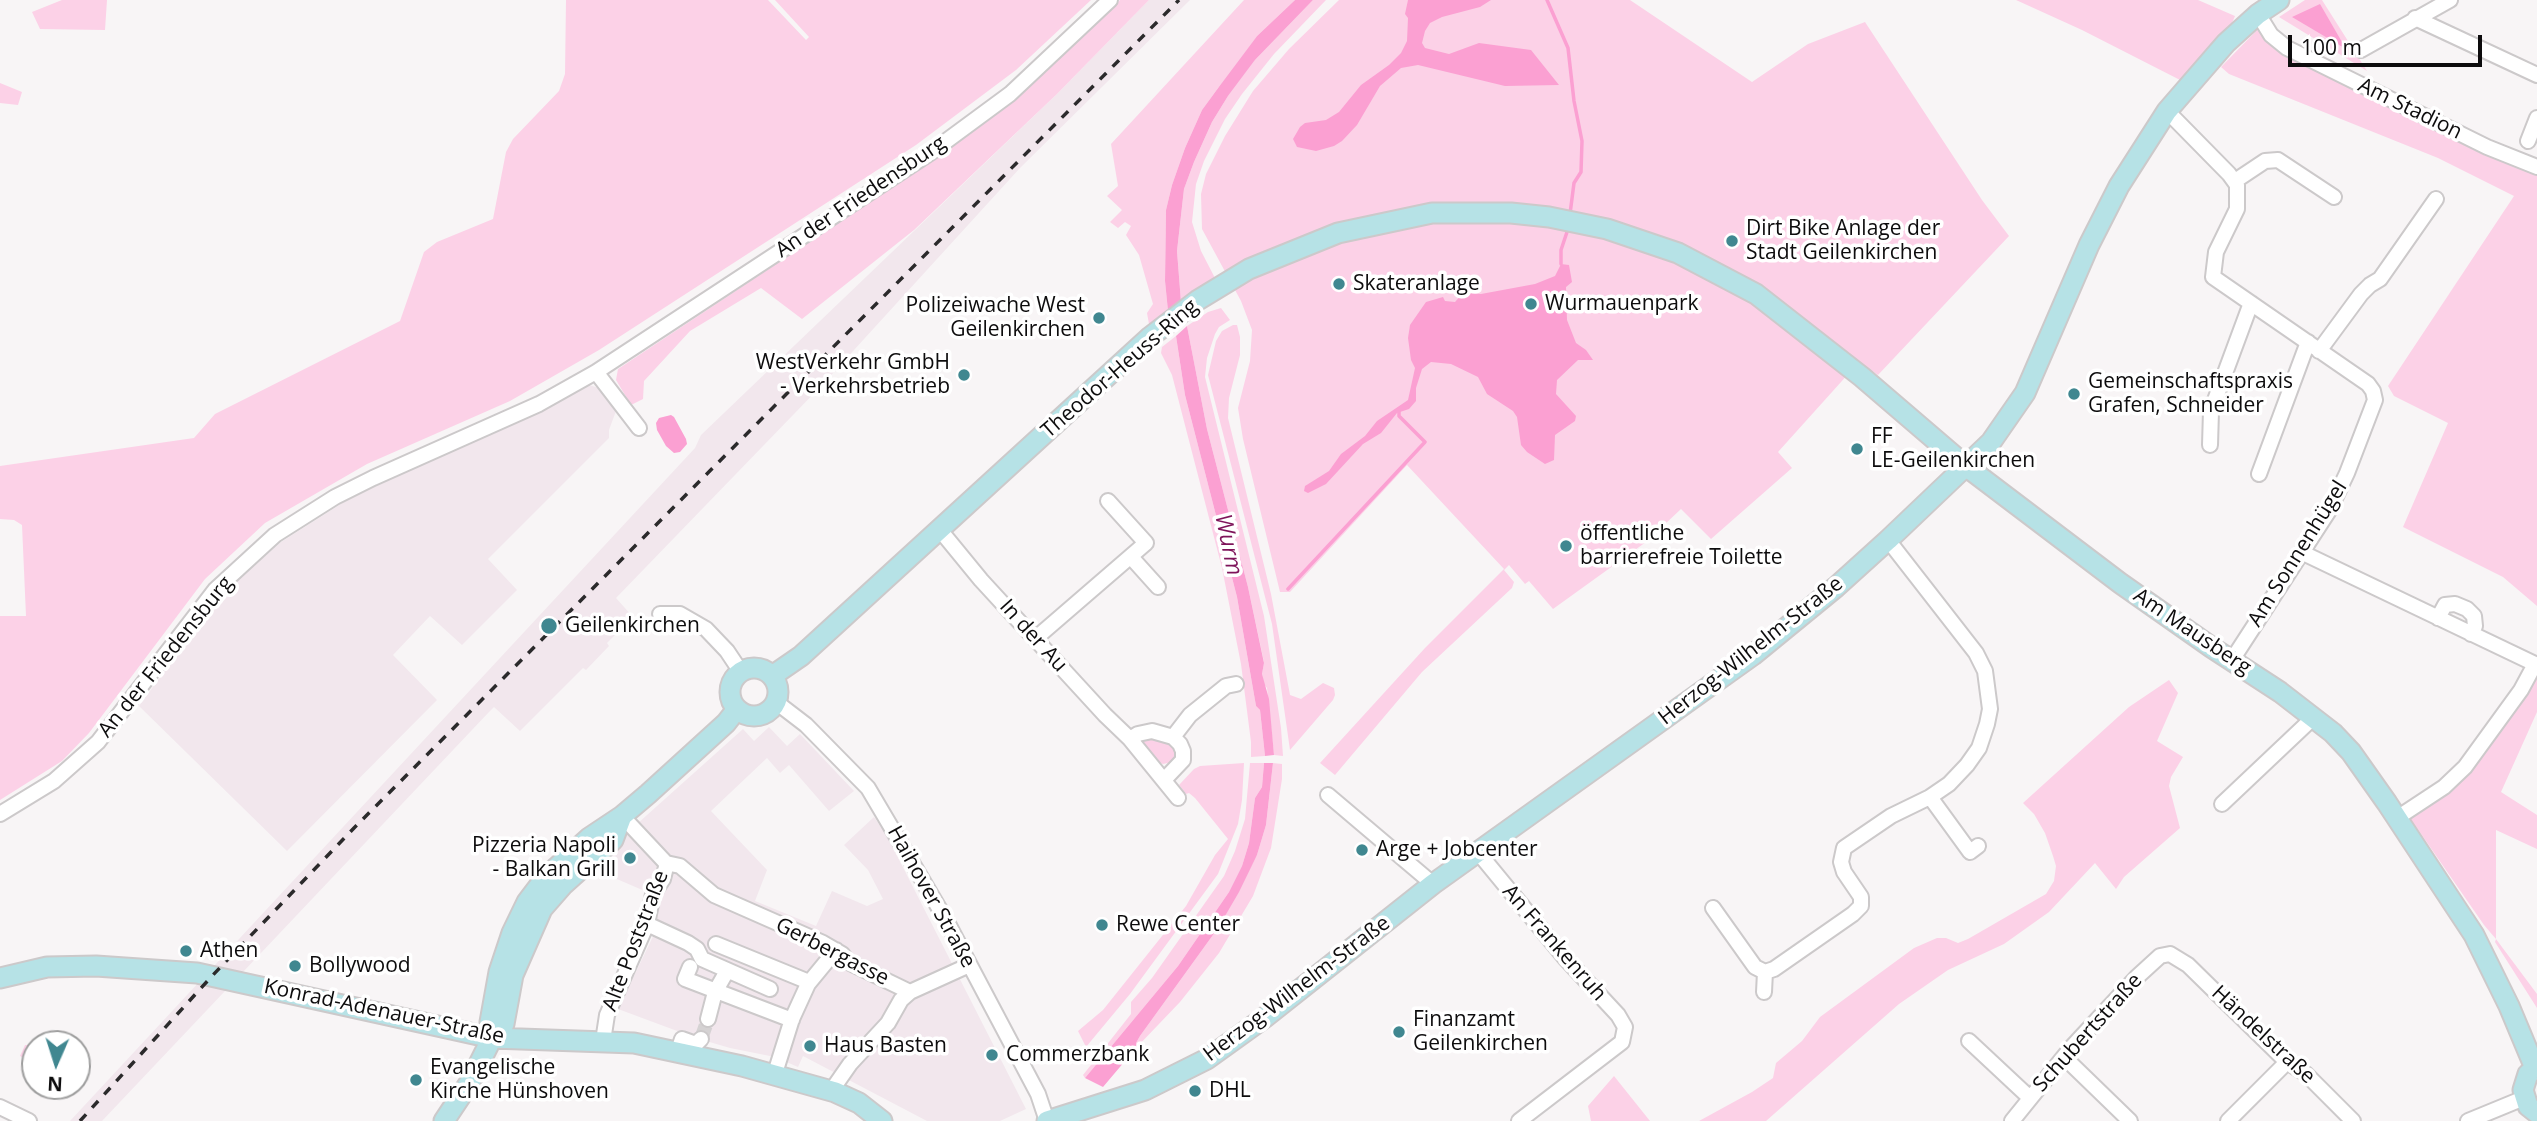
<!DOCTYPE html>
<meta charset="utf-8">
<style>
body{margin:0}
#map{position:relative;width:2537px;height:1121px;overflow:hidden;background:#f8f5f6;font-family:"Open Sans",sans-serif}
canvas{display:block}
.north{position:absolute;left:21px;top:1030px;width:70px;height:70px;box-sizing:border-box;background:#fff;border:2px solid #9e9e9e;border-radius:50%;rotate:183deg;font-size:19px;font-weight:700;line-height:28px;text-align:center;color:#0d0c0d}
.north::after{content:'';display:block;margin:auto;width:24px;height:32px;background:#408790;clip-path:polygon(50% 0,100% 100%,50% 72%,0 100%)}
.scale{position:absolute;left:2288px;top:35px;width:194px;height:32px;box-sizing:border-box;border:4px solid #0d0c0d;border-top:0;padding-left:9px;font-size:21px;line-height:24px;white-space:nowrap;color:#0d0c0d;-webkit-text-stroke:5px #fff;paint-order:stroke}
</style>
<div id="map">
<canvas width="2537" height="1121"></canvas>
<div class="north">N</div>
<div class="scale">100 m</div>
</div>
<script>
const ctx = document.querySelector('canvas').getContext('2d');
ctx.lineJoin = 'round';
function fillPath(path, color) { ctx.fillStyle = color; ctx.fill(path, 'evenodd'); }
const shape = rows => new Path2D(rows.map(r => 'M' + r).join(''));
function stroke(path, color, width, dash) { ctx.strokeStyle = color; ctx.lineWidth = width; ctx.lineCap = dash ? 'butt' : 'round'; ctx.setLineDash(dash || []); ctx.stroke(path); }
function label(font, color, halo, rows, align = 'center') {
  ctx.font = font + ' "Open Sans",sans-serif'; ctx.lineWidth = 7; ctx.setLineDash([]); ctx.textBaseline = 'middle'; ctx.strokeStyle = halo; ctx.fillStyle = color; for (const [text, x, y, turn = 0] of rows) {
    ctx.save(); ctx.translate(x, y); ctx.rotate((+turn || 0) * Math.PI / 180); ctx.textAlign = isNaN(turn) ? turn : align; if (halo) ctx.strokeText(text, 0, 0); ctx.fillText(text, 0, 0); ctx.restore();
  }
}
fillPath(shape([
 [1149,0,1190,0,1020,168,823,384,616,598,633,617,607,643,609,646,586,670,583,668,520,731,494,707,489,712,102,1121,70,1121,695,448,701,435,1057,94],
 [589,385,599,388,616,411,609,430,609,438,488,559,517,590,462,645,430,616,393,655,437,700,287,851,139,706,216,600,281,542,358,493,545,408],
 [769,727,787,746,800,734,854,791,829,811,789,765,780,773,767,758,711,811,767,870,755,901,816,926,832,891,867,906,883,899,868,870,844,845,874,817,886,834,1026,1109,1000,1121,927,1121,803,1056,798,1067,775,1057,730,1048,696,1038,618,1009,660,922,640,912,647,892,589,867,743,729,754,741]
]), '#f2e7ed');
fillPath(shape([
 [62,0,107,0,105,30,40,29,32,12],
 [566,0,768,0,806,40,809,37,775,0,1091,0,1016,70,916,145,599,350,510,401,367,464,265,523,205,579,89,733,62,761,0,800,0,616,26,616,22,525,14,520,0,519,0,466,194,438,215,414,400,321,424,252,437,242,493,219,506,152,513,139,559,91,565,74],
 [1120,0,1149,0,1057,94,914,230,802,319,761,288,690,331,644,381,643,399,631,405,616,380,618,369,933,160,1046,72],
 [1244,0,1295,0,1257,36,1221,84,1202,110,1185,148,1172,185,1166,210,1165,281,1168,311,1149,324,1147,313,1153,304,1139,255,1126,235,1131,226,1125,222,1118,228,1110,222,1122,210,1107,196,1118,186,1111,144],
 [1313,0,1326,0,1274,54,1242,94,1225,119,1204,161,1196,184,1192,222,1201,251,1216,280,1181,302,1177,251,1184,189,1194,162,1212,122,1228,96,1255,60],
 [1339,0,1630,0,1752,82,1808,44,1865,22,1982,200,2009,236,1878,375,1859,362,1778,452,1792,468,1711,539,1681,509,1646,542,1553,609,1529,581,1525,584,1509,565,1504,570,1514,582,1512,588,1422,672,1335,775,1320,763,1425,648,1504,569,1407,465,1290,592,1280,592,1243,439,1238,408,1250,361,1252,330,1241,301,1202,229,1201,194,1206,174,1225,136,1253,91,1289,49],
 [2016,0,2198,0,2235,16,2229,30,2184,82,2082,30],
 [2305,0,2322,0,2367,71,2279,17],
 [2261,26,2269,37,2537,173,2537,606,2503,577,2403,527,2448,423,2394,396,2388,386,2514,196,2438,158,2229,74,2221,67],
 [0,83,22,92,18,105,0,103],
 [1221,308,1230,320,1219,327,1215,334,1207,358,1205,377,1264,616,1281,728,1283,756,1274,755,1267,688,1263,683,1262,674,1264,662,1248,587,1207,429,1187,326,1208,312],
 [1233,325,1237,325,1240,337,1240,355,1229,398,1228,418,1271,594,1290,695,1301,699,1323,683,1334,688,1335,695,1333,700,1290,750,1272,624,1208,375,1216,341,1222,331],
 [1176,336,1185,395,1237,597,1256,706,1260,710,1265,756,1251,757,1251,742,1241,664,1222,568,1172,375,1161,353,1162,347],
 [2537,669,2537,712,2501,792,2537,815,2537,849,2496,830,2496,939,2537,994,2537,1008,2495,942,2496,939,2484,925,2410,818,2461,782],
 [2169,680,2178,693,2157,741,2183,757,2171,777,2169,786,2180,828,2124,877,2116,889,2095,863,2049,912,2004,944,1948,970,1899,1004,1766,1121,1699,1121,1752,1092,1773,1078,1776,1063,1802,1041,1820,1017,1914,948,1937,938,1946,938,1958,943,1968,939,2046,894,2054,881,2056,866,2053,856,2045,833,2034,814,2023,803,2129,707],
 [1152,739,1166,741,1174,747,1176,755,1172,762,1163,764,1158,762,1142,744,1142,740],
 [1244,763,1242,800,1238,824,1218,874,1130,994,1086,1047,1078,1031,1103,1010,1186,906,1215,855,1228,839,1195,798,1189,793,1186,794,1179,785,1194,769,1200,766],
 [1250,763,1264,763,1262,787,1255,798,1249,843,1242,866,1229,892,1178,966,1085,1078,1083,1075,1131,1014,1131,1002,1152,978,1224,876,1235,851,1245,819],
 [1273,763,1282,764,1282,779,1271,848,1253,896,1219,953,1180,1002,1136,1048,1136,1043,1140,1036,1218,928,1257,855,1266,825],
 [25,1045,35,1045,35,1063,20,1056],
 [1614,1076,1650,1121,1591,1121,1588,1106]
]), '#fcd1e7');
fillPath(shape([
 [1295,0,1313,0,1255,60,1228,96,1212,122,1194,162,1184,189,1177,251,1181,302,1168,311,1165,281,1166,210,1172,185,1185,148,1202,110,1221,84,1257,36],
 [1408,0,1491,0,1480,7,1442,17,1430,23,1425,31,1422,43,1425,48,1449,54,1479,43,1531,50,1559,85,1505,86,1418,65,1401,68,1380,86,1357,125,1342,141,1334,146,1316,151,1297,147,1293,139,1300,127,1305,123,1326,120,1339,112,1361,85,1389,65,1401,53,1407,41,1408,18,1405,14],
 [2320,4,2346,49,2292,17],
 [1561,264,1569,265,1572,282,1566,287,1567,320,1576,343,1586,350,1593,360,1578,360,1557,380,1556,394,1576,416,1575,421,1555,435,1554,460,1545,464,1527,452,1521,445,1517,417,1513,411,1487,394,1478,377,1451,364,1431,362,1422,369,1416,388,1416,401,1409,409,1397,413,1381,433,1363,444,1326,484,1308,493,1304,491,1305,486,1329,471,1341,454,1365,436,1377,421,1408,400,1415,368,1411,360,1408,338,1410,325,1426,302,1443,297,1445,301,1455,302,1463,293,1481,294,1535,284,1555,276],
 [1187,326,1207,429,1248,587,1264,663,1262,674,1269,699,1274,755,1265,756,1260,710,1256,706,1237,597,1185,395,1176,336],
 [671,415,674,417,686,439,687,444,680,452,674,453,666,446,657,430,656,423,659,418],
 [1264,763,1273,763,1266,825,1257,855,1239,892,1218,928,1140,1036,1136,1043,1136,1048,1103,1087,1085,1078,1178,966,1229,892,1242,866,1249,843,1255,798,1262,787]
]), '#fba0d2');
stroke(shape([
 [1547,0,1568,48,1574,101,1582,141,1581,172,1574,183,1570,214],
 [1561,264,1561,250,1568,229],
 [1288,589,1425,442,1399,416,1399,412]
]), '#fba0d2', 3.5);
stroke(shape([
 [701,1039,708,1019]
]), '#d5d2d3', 14, [14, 7]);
const street = shape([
 [2258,14,2271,35,2287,48,2487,147,2537,167],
 [2415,18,2537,75],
 [2361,50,2450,0],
 [2167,111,2229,174,2237,185,2237,209,2216,252,2213,277,2368,384,2373,391,2375,400,2347,473,2330,509,2232,660],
 [2528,141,2537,118],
 [2235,181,2265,161,2278,160,2334,197],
 [2319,351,2361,294,2370,285,2380,279,2436,199],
 [596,372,639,428],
 [2210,445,2211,411,2251,303],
 [2259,474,2308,342],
 [940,530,981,580,1105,715,1130,739,1178,798],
 [2303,553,2535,664,2521,690,2465,767,2444,787,2397,818],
 [1131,557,1158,587],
 [660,614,680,614,706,629,727,651,741,672],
 [2438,618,2445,605,2455,604,2467,609,2474,616,2475,626,2471,634],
 [1036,638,1146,543,1108,501],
 [776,702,806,725,868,788,946,920,1038,1094,1047,1121],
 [1173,737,1190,715,1226,686,1236,684],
 [1130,739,1138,734,1152,731,1173,737,1180,744,1183,751,1183,760,1164,780],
 [1328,795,1433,884],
 [1930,797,1970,852,1978,846],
 [2222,804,2314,717],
 [0,814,54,781,98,742,215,590,275,535,335,497,373,478,539,404,596,372,930,153,1010,94,1110,0],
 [1477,851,1565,958,1618,1015,1625,1027,1622,1042,1519,1121],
 [666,863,680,866,714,895,823,943,842,954,848,962,910,992],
 [1713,908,1755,967,1765,972,1774,969,1853,914,1861,906,1861,897,1844,872,1841,862,1844,848,1891,816,1930,797,1949,784,1967,765,1979,748,1987,724,1990,709,1985,671,1976,653,1888,540],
 [647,924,688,943,697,949,702,959,770,989],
 [716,944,809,982],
 [690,967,685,979,792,1020],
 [1764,992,1765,972],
 [708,1019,715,992,727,971],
 [603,1041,607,1015,647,924,653,894,663,879,666,867,666,863,622,816],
 [1969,1041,2030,1098],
 [680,1045,682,1039,696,1044,701,1039],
 [2064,1057,2130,1121],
 [776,1070,792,1019,808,984,836,950],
 [834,1087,850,1064,888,1023,901,1000,910,992,965,967],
 [0,1107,29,1121],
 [2012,1121,2071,1048,2137,977,2160,956,2170,954,2188,965,2287,1062,2306,1074,2353,1121],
 [2228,1121,2287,1062],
 [2468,1121,2524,1098]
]);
const secondary = shape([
 '730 692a24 24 0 1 1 48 0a24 24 0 1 1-48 0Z',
 [772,676,801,656,1150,337,1198,300,1249,269,1338,233,1432,213,1511,213,1549,217,1607,229,1678,253,1756,294,1862,377,1967,467,2120,583,2211,647,2280,692,2333,733,2351,752,2387,803,2474,935,2509,1006,2535,1068],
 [0,978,47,967,96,966,197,973,492,1038,634,1043,742,1066,835,1092,859,1103,882,1121],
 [492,1038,490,1022,499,972,512,933,527,902,546,877,589,838,622,816,648,794,726,723,737,709],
 [2537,1067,2528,1074,2523,1090,2528,1106,2537,1113],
 [444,1121,470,1082,492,1038,504,1024,513,975,542,909,563,885,613,840,622,816],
 [1047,1121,1145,1090,1207,1059,1264,1018,1433,884,1753,655,1836,587,1888,540,1991,442,2025,393,2089,245,2119,186,2167,111,2226,43,2258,14,2279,0]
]);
stroke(street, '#ccc9ca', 18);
stroke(secondary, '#ccc9ca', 23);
stroke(street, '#fff', 14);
stroke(secondary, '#b6e2e6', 19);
stroke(shape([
 [80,1121,212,976,354,828,1179,0]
]), '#2b2a2b', 3.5, [9, 9]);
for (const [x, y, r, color] of [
 [1732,241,7,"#408790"],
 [1339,284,7,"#408790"],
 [1531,304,7,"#408790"],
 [1099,318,7,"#408790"],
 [964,375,7,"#408790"],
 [2074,394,7,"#408790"],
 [1857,449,7,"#408790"],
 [1566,546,7,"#408790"],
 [549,626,9,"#408790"],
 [1362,850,7,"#408790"],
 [630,858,7,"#408790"],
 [1102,925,7,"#408790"],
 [186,951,7,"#408790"],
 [295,966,7,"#408790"],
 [1399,1032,7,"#408790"],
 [810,1046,7,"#408790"],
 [992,1055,7,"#408790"],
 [416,1080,7,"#408790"],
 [1195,1091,7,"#408790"]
]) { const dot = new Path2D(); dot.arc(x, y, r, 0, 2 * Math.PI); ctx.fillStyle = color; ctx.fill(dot); stroke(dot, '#fff', 2.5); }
label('21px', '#0d0c0d', '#fff', [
 ["Am Stadion",2410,109,26],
 ["An der Friedensburg",861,197,-34],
 ["Theodor-Heuss-Ring",1120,369,-41],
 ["Am Sonnenhügel",2298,554,-58],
 ["Am Mausberg",2192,632,34],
 ["In der Au",1033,636,48],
 ["Herzog-Wilhelm-Straße",1751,651,-38],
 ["An der Friedensburg",166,657,-51],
 ["Haihover Straße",931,897,61],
 ["Alte Poststraße",636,941,-69],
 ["An Frankenruh",1554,943,49],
 ["Gerbergasse",832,952,27],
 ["Herzog-Wilhelm-Straße",1297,989,-37],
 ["Konrad-Adenauer-Straße",384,1012,12],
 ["Schubertstraße",2088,1033,-48],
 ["Händelstraße",2263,1035,43]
]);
label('21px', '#0d0c0d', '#fff', [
 ["Dirt Bike Anlage der",1746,229],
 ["Stadt Geilenkirchen",1746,253],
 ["Skateranlage",1353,284],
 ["Wurmauenpark",1545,304],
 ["Polizeiwache West",1085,306,"right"],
 ["Geilenkirchen",1085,330,"right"],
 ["WestVerkehr GmbH",950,363,"right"],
 ["- Verkehrsbetrieb",950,387,"right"],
 ["Gemeinschaftspraxis",2088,382],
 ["Grafen, Schneider",2088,406],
 ["FF",1871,437],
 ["LE-Geilenkirchen",1871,461],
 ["öffentliche",1580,534],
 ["barrierefreie Toilette",1580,558],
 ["Geilenkirchen",565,626],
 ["Pizzeria Napoli",616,846,"right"],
 ["- Balkan Grill",616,870,"right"],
 ["Arge + Jobcenter",1376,850],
 ["Rewe Center",1116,925],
 ["Athen",200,951],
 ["Bollywood",309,966],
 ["Finanzamt",1413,1020],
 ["Geilenkirchen",1413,1044],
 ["Haus Basten",824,1046],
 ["Commerzbank",1006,1055],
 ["Evangelische",430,1068],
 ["Kirche Hünshoven",430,1092],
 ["DHL",1209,1091]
], 'left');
label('italic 23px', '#7e135a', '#fff', [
 ["Wurm",1228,545,78]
]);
</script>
